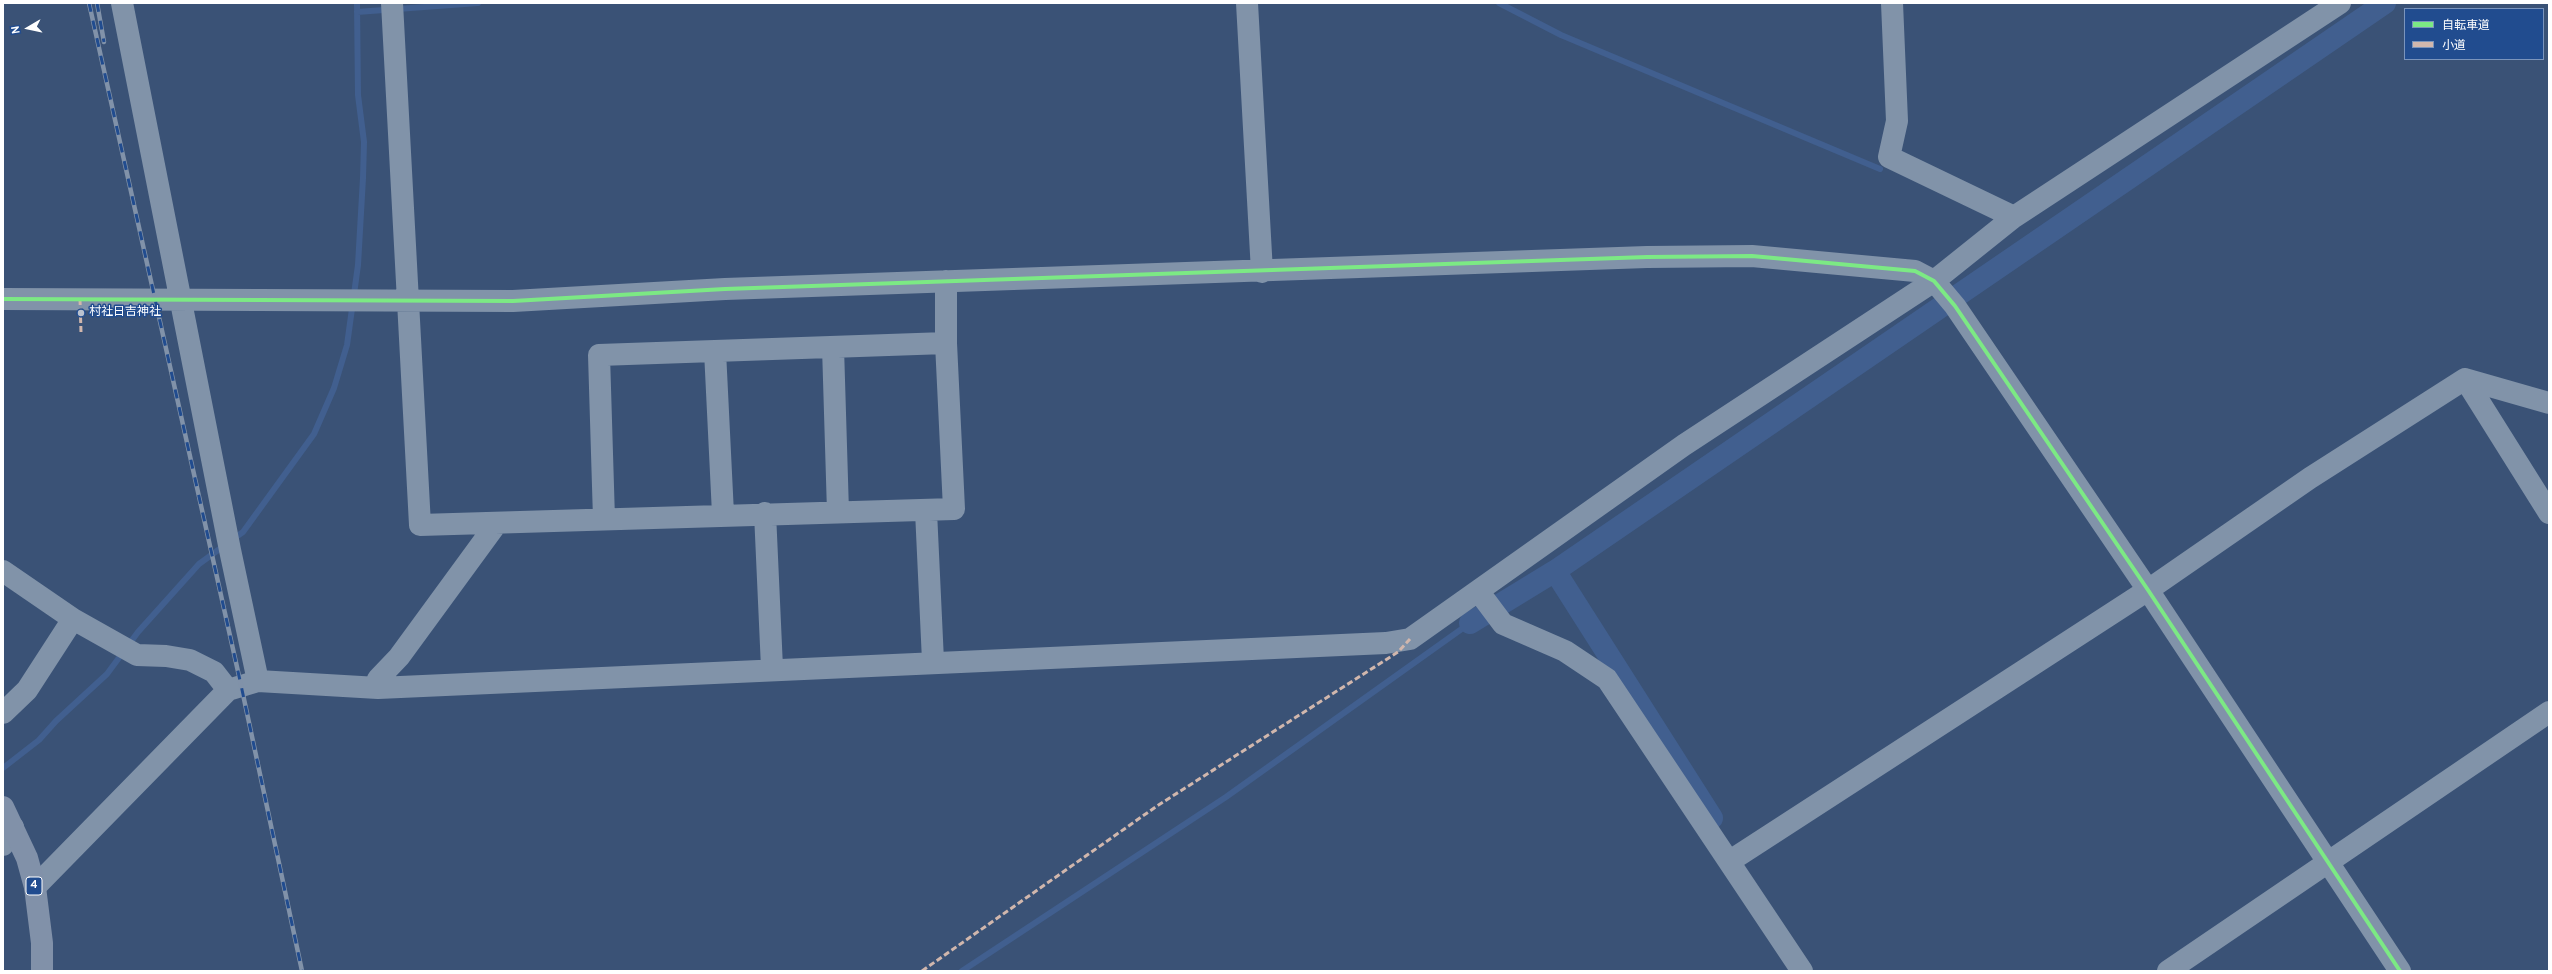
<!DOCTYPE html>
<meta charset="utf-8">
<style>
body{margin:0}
#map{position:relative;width:2552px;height:974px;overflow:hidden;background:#3a5276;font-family:Overpass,"Noto Sans JP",sans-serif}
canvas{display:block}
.frame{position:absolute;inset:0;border:4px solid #fff;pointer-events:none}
.legend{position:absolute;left:2404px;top:8px;width:140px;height:52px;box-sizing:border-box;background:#214c8f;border:1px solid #7a94bc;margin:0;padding:5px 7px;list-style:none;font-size:12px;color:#fff}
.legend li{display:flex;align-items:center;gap:8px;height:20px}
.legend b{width:20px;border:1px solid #7a94bc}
.north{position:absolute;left:8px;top:8px;width:40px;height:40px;-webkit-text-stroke:3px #214c8f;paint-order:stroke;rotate:261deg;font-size:11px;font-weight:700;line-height:16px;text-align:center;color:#fff}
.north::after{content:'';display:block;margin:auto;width:14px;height:18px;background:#fff;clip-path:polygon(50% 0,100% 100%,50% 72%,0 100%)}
</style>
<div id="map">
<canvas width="2552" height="974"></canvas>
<div class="frame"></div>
<ul class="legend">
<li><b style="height:5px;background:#7ce984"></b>自転車道</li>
<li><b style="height:5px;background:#d1b7ad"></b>小道</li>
</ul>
<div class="north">N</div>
</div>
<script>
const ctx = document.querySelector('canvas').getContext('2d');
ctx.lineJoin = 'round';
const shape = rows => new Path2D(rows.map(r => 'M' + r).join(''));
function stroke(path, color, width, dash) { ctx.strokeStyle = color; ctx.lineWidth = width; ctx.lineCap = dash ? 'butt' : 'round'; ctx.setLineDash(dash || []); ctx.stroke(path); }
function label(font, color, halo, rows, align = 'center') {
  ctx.font = font + ' Overpass,"Noto Sans JP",sans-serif'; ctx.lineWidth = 3; ctx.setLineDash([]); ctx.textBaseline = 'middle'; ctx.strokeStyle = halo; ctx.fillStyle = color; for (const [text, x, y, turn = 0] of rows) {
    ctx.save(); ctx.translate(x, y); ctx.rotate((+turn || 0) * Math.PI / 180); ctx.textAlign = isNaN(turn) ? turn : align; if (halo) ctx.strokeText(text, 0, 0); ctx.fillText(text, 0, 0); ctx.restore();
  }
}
stroke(shape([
 [1499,3,1561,35,1880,169],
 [357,12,478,3],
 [233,539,243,532,314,434,334,388,347,345,358,265,363,178,364,142,358,95,357,3],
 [3,768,39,740,56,721,107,674,138,632,199,564,225,545],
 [962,971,1226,797,1470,623]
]), '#415f8f', 6);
stroke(shape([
 [1555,571,1712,818],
 [1470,623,1555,571,2385,3]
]), '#415f8f', 22);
stroke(shape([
 [122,3,230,550,258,681],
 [392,3,420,525,954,509,946,343,946,281],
 [1247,3,1262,272],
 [1892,3,1897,121,1889,157,2014,217],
 [3,299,513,301,725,289,1647,257,1752,256,1915,271,1934,281,1955,306,2148,590,2400,971],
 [833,347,838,512],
 [715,351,723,514],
 [2549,403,2465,379,2549,513],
 [926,511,933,661],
 [765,513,772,668],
 [604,519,599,355,946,343],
 [3,571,73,619,27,690,3,713],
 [1479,592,1503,624,1565,651,1607,679,1802,971],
 [73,619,137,655,166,656,190,660,214,672,228,690],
 [378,688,378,679,399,657,497,523],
 [3,845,13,827],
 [1730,861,2148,590,2310,478,2465,379],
 [35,887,228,690,258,681,378,688,1386,643,1410,639,1684,445,1934,281,2014,217,2340,3],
 [2168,971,2549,712]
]), '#8193a9', 22);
stroke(shape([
 [3,807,27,858,35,887,42,943,42,971]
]), '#8191a9', 22);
const rail = shape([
 [89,3,241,685,302,971],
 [97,3,104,42]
]);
stroke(rail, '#8192a9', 4.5);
stroke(rail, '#214c8f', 3, [9]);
stroke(shape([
 [80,299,81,332],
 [922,971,1157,806,1398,652,1410,639]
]), '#d1b7ad', 3, [6, 3]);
stroke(shape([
 [3,299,513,301,725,289,1647,257,1752,256,1915,271,1934,281,1955,306,2148,590,2400,971]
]), '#7ce984', 4);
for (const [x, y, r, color] of [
 [81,313,4,"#bac2cf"]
]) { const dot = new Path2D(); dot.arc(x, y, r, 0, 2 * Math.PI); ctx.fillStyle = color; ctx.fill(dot); stroke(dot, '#214c8f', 1.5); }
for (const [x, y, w] of [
 [34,886,16]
]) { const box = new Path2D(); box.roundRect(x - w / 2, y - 9, w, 18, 3); ctx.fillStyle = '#214c8f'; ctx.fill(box); stroke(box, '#fff', 1); }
label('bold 11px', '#fff', null, [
 ["4",34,886]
]);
label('12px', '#fff', '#214c8f', [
 ["村社日吉神社",89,313]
], 'left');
</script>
